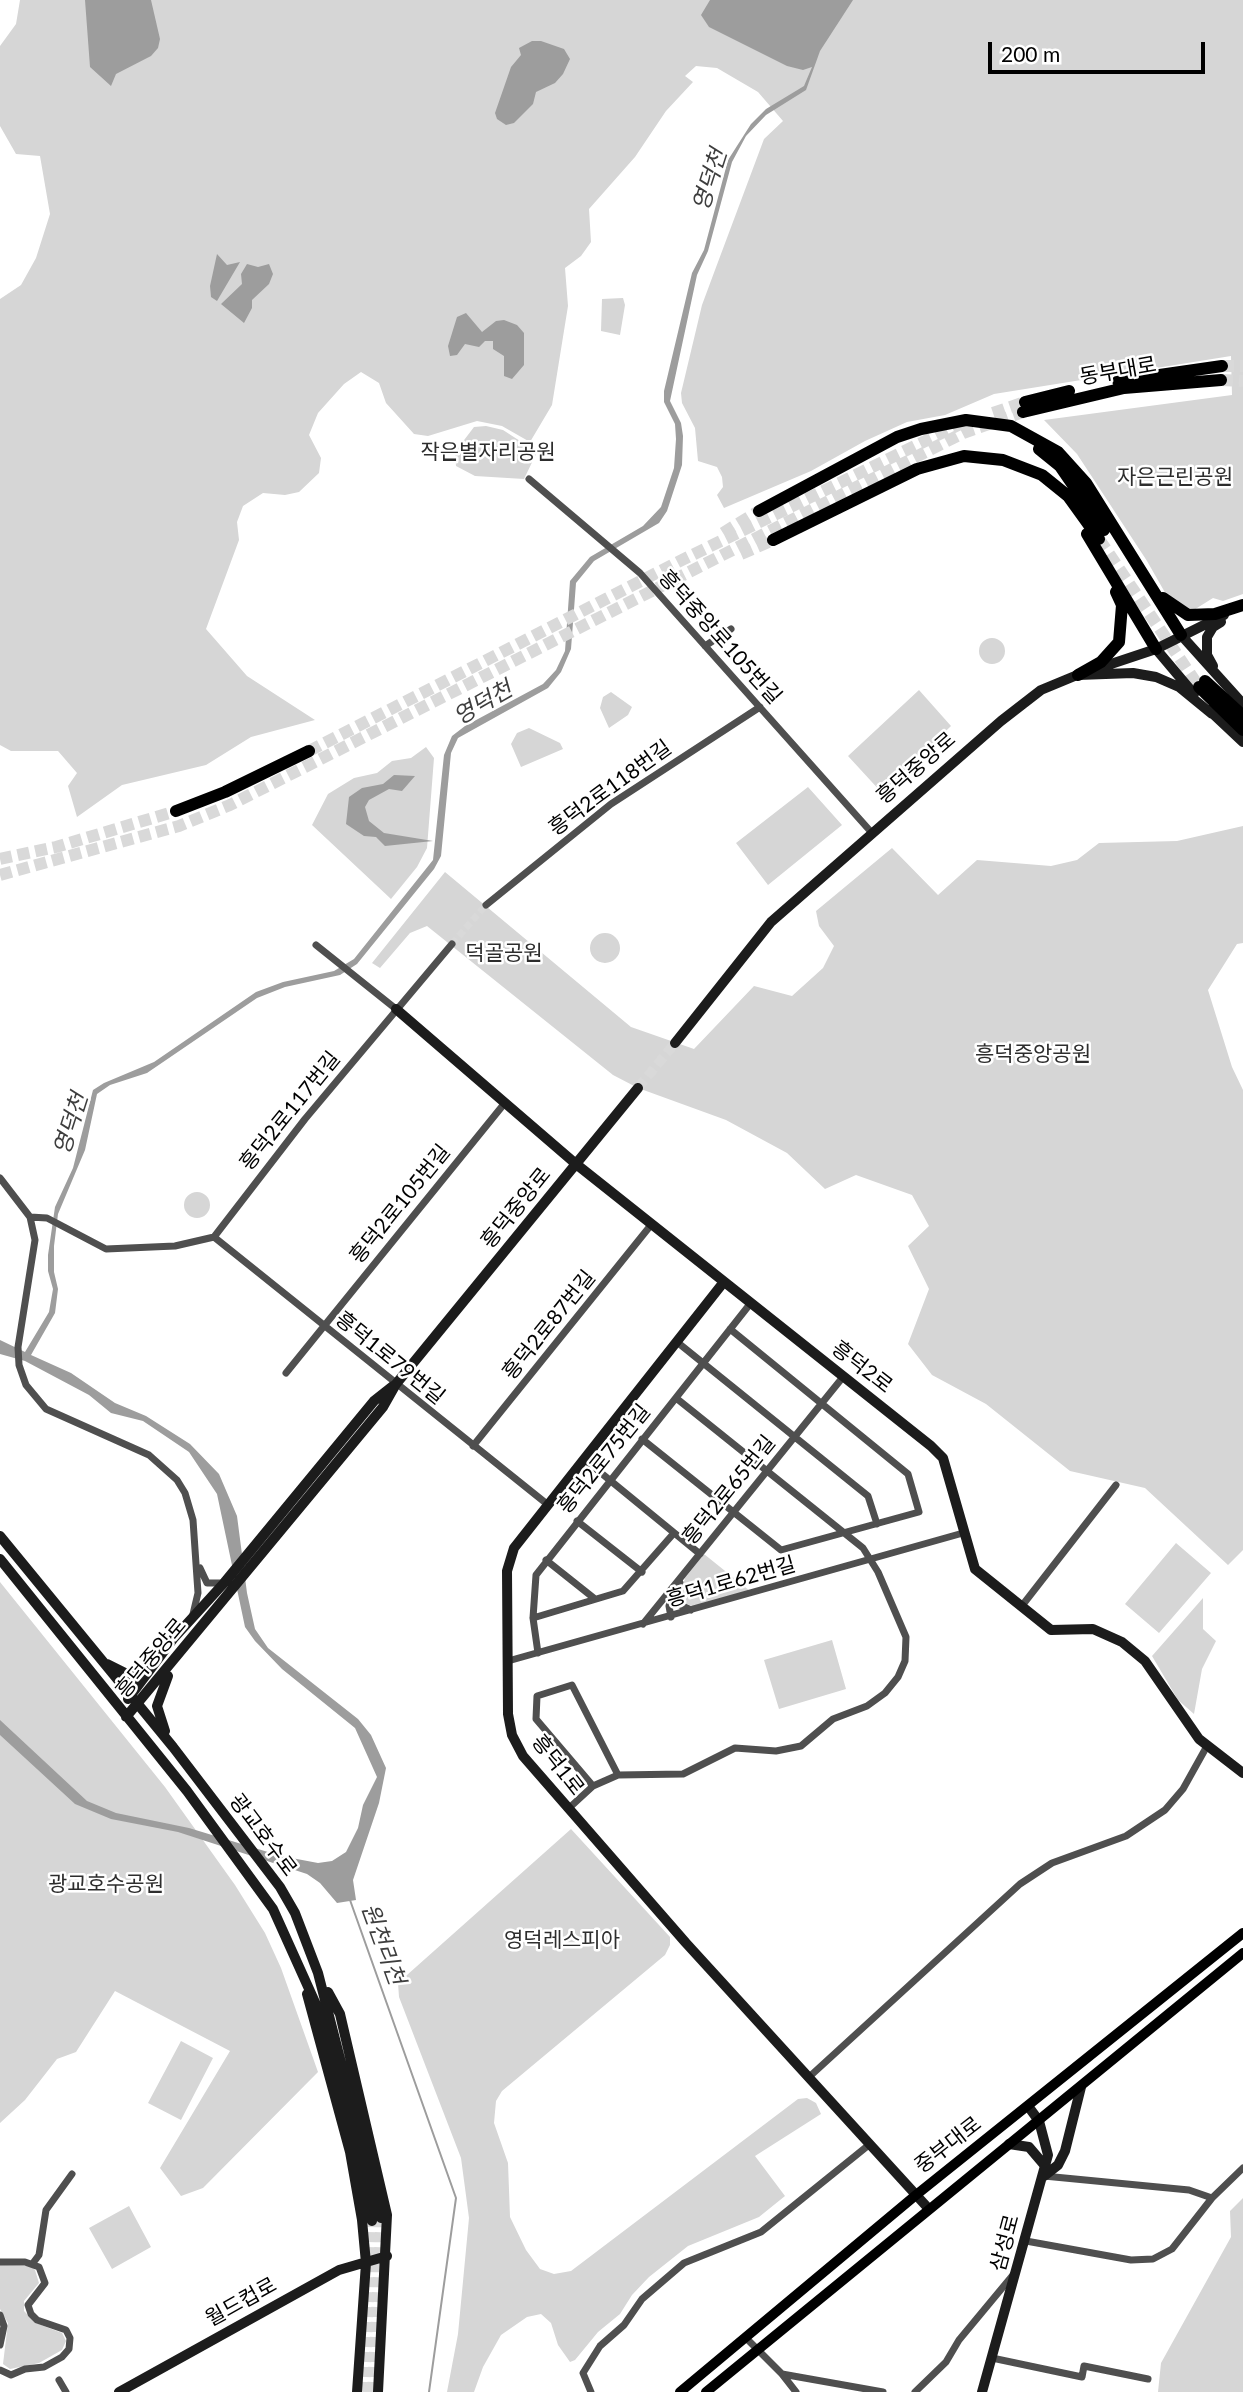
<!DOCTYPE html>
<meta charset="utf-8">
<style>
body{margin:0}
#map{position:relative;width:1243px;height:2392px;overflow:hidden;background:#fff;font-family:Lato,sans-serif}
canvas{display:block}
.scale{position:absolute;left:988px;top:42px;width:217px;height:32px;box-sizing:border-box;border:4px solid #000;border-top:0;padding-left:9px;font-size:21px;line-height:24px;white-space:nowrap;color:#000;-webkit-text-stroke:5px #fff;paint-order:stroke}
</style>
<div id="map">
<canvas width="1243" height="2392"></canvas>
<div class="scale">200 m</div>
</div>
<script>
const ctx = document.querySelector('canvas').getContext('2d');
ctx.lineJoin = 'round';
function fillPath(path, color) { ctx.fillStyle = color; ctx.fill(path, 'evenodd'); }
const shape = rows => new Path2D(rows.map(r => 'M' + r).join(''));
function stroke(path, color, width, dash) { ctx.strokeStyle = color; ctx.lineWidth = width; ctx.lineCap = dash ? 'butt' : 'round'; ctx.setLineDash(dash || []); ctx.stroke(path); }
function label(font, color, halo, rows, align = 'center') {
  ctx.font = font + ' Lato,"Noto Sans KR",sans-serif'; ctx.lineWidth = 5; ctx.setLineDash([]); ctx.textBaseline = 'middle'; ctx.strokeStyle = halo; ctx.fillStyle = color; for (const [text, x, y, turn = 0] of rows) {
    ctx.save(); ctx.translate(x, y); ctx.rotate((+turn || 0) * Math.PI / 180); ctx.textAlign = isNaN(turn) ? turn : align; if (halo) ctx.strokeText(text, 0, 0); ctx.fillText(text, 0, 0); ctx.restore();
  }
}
fillPath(shape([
 [20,0,1243,0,1243,594,1223,601,1213,598,1189,613,1171,603,1147,561,1077,454,1044,420,1232,395,1231,356,994,394,945,415,907,422,865,441,811,471,724,508,717,495,723,487,722,477,717,467,698,461,695,428,682,403,681,393,702,305,715,270,764,139,783,121,758,92,717,68,696,66,685,76,693,82,666,111,635,157,589,209,591,242,581,256,565,268,568,306,552,405,530,442,502,426,477,421,428,436,414,434,386,403,379,383,361,372,344,384,318,413,309,435,321,458,319,473,299,492,285,495,263,493,243,506,237,522,239,540,206,629,247,676,315,720,251,737,206,765,122,785,77,817,68,786,77,773,58,751,11,751,0,745,0,299,21,285,36,258,50,214,40,156,16,154,0,126,0,46,16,24],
 [623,298,625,305,620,335,601,331,602,299],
 [486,426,503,430,537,452,524,479,475,476,456,466,455,452,474,427],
 '979 651a13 13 0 1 1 26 0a13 13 0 1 1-26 0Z',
 [919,690,951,726,882,793,848,756],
 [611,692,632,707,628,715,609,728,600,708,603,697],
 [529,728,560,743,563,749,521,767,511,744,517,733],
 [426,747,434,758,427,848,417,867,391,899,312,825,328,794,354,778,377,773,392,761,411,758],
 [808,787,842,825,768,885,736,843],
 [1243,826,1243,943,1237,944,1208,990,1232,1067,1243,1090,1243,1550,1228,1565,1145,1488,1070,1471,986,1404,932,1375,908,1344,929,1289,908,1246,929,1226,912,1195,856,1175,825,1189,787,1153,726,1120,638,1088,613,1075,427,926,410,933,380,968,372,963,445,872,631,1027,694,1049,754,986,792,996,823,968,834,946,819,926,816,911,892,848,938,895,977,860,1051,866,1077,860,1099,843,1177,841],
 '590 948a15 15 0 1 1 30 0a15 15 0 1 1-30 0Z',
 '184 1205a13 13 0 1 1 26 0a13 13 0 1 1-26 0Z',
 [1176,1543,1211,1573,1159,1633,1125,1604],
 [704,1554,750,1591,695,1607,679,1601,685,1578],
 [0,1582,165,1787,235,1885,265,1933,281,1968,318,2072,203,2188,181,2196,160,2168,230,2051,115,1991,76,2052,57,2059,25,2100,0,2123],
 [1203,1598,1203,1629,1216,1641,1202,1669,1194,1714,1178,1700,1152,1656],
 [832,1640,846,1689,779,1709,764,1660],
 [571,1829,670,1937,670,1945,665,1955,502,2091,496,2101,494,2123,508,2163,510,2217,526,2250,540,2269,554,2274,571,2271,798,2099,807,2098,816,2103,821,2114,755,2156,785,2196,759,2217,688,2246,649,2277,632,2295,620,2314,598,2332,575,2360,570,2362,558,2345,551,2323,541,2314,527,2317,501,2335,483,2367,474,2392,447,2392,458,2334,469,2218,461,2158,399,1997,398,1983],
 [181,2041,213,2058,181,2120,148,2103],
 [1243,2198,1243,2392,1158,2392,1161,2363,1231,2237,1230,2211],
 [129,2206,151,2247,112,2269,89,2228],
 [0,2265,31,2266,35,2270,39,2283,24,2301,24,2311,36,2323,62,2333,66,2341,62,2350,39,2363,10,2369,3,2364,8,2323,0,2309]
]), '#d6d6d6');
fillPath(shape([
 [85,0,151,0,160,39,158,48,151,56,116,74,111,86,90,67],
 [710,0,853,0,820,51,806,90,766,115,746,136,732,162,708,251,697,275,670,401,681,423,683,436,682,465,667,511,659,523,594,561,576,583,571,649,561,672,548,688,458,738,451,753,441,856,434,869,357,964,340,975,285,987,257,998,147,1073,110,1085,97,1094,85,1150,58,1214,54,1246,54,1272,58,1289,55,1313,31,1355,71,1373,115,1403,146,1416,190,1444,219,1474,237,1516,247,1593,255,1629,268,1648,358,1719,371,1735,386,1768,379,1803,353,1880,356,1900,337,1903,320,1883,307,1874,178,1832,111,1819,75,1804,0,1735,0,1720,87,1801,116,1813,189,1828,281,1856,318,1863,332,1861,346,1852,358,1828,363,1805,377,1777,355,1728,282,1669,255,1641,245,1627,217,1494,189,1452,143,1421,111,1413,89,1395,25,1361,0,1354,0,1340,25,1352,49,1312,53,1289,48,1271,48,1255,55,1207,73,1168,93,1090,104,1083,154,1062,256,992,283,982,334,971,354,959,433,860,444,755,452,736,465,726,543,684,556,670,565,651,570,581,590,557,643,526,661,507,674,468,676,439,675,424,664,402,664,391,692,273,704,250,728,160,751,124,766,109,804,86,812,67,803,70,787,66,709,27,701,15],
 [532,41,541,41,564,49,570,59,563,74,555,83,536,92,533,104,514,123,506,125,497,119,495,113,511,67,521,55,519,48],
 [217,254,227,265,240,262,217,301,211,297,210,286],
 [247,264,258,267,269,264,273,274,269,284,252,300,252,308,244,323,221,304,242,284,241,274],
 [466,313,482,332,496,321,504,320,517,325,524,333,524,365,512,379,504,376,504,356,493,349,493,341,485,341,479,347,465,344,457,355,450,356,448,346,457,317],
 [394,775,415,776,402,791,389,789,369,800,365,807,369,821,384,833,433,841,385,846,376,837,364,836,346,824,349,797,362,788,383,784]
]), '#9d9d9d');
stroke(shape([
 [350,1900,456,2198,429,2392]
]), '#9d9d9d', 2);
stroke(shape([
 [452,944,486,905]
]), '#d9d9d9', 7, [7, 3.5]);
stroke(shape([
 [638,1088,675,1043],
 [365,2392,372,2221],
 [372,2392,381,2218]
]), '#d9d9d9', 10, [10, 5]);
stroke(shape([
 [1222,366,1243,366],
 [1221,380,1243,381],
 [993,413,1025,402],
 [723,533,759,511],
 [1099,539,1199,687],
 [741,554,773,540],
 [309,751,678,562,962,423],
 [0,859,56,847,176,811],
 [0,875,179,826,230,805,963,433,1023,412]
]), '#d9d9d9', 12, [12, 6]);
stroke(shape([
 [529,479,640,573,872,833],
 [705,646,731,629],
 [486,905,611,804,760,707],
 [316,945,396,1009],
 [0,1178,30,1217,35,1240,18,1347,19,1365,26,1385,46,1409,149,1455,177,1480,185,1493,193,1520,198,1593,193,1614],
 [30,1217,47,1218,106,1249,175,1246,214,1237],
 [214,1237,547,1504],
 [214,1237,305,1119,452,944],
 [677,1342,868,1496,877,1524],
 [286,1373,504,1104],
 [642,1439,781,1550,919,1512,908,1474,730,1329],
 [473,1446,651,1225],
 [584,1459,700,1554],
 [577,1521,642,1572],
 [546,1560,595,1599],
 [200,1568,207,1583,223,1583],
 [680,1583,676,1603,691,1610],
 [1021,1607,1116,1485],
 [671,1617,669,1606,673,1592],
 [533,1618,623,1591,674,1533],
 [643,1624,843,1377],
 [538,1653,533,1618,536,1575,750,1304],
 [508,1661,963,1533],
 [593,1786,536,1719,537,1696,572,1685,618,1775],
 [568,1809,593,1786,618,1775,683,1774,735,1748,776,1751,801,1746,833,1719,867,1706,885,1693,898,1677,905,1661,906,1637,878,1572,863,1548,676,1398],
 [808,2078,1020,1884,1052,1863,1126,1836,1165,1810,1183,1789,1207,1746],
 [1044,2176,1189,2190,1212,2198],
 [1026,2241,1131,2260,1153,2259,1172,2249,1212,2198,1243,2168],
 [0,2262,25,2262,39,2267,45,2283,28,2305,31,2314,37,2320,66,2330,70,2338,69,2349,62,2357,44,2367,25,2369,11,2375,0,2370],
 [33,2263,39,2255,46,2210,72,2174],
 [0,2315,4,2326,0,2345],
 [746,2338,782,2374,796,2392],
 [992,2358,1082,2377,1084,2366,1148,2379],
 [782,2374,883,2392],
 [59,2380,66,2392],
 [591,2392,583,2373,600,2346,624,2325,642,2299,684,2263,761,2232,870,2144],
 [915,2392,946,2362,959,2340,1013,2275]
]), '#4f4f4f', 7);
stroke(shape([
 [1181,635,1243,704],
 [1156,649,1194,694],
 [1213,666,1207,655,1207,637,1213,627,1221,622],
 [1096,669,1156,649,1224,615],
 [1078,675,1133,673,1156,677,1179,687,1212,714],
 [1209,710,1243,742],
 [396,1009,576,1164,931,1446,943,1458,975,1569,1051,1630,1093,1629,1122,1642,1145,1661,1199,1739,1243,1773],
 [675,1043,771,922,1001,721,1041,690,1082,673],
 [723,1283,514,1548,507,1571,508,1714,512,1735,523,1756,686,1943,928,2208],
 [0,1536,173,1747,280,1887,295,1913,318,1973,381,2218],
 [0,1559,187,1791,273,1909,323,2020,372,2221],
 [107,1664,133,1677,146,1670],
 [128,1699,173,1639,224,1583,374,1401,393,1386],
 [126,1717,383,1407,396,1384,638,1088],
 [165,1731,157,1706,168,1676],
 [328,1992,340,2014,387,2215,378,2392],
 [307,1994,350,2152,362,2220,366,2263,357,2392],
 [1009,2144,1029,2147,1046,2167],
 [1044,2176,1058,2165,1065,2151,1081,2087],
 [119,2392,339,2270,387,2256],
 [982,2392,1048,2155,1039,2121,1028,2106]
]), '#1c1c1c', 10);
stroke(shape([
 [680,2392,916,2195,1243,1933],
 [706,2392,1243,1953]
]), '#000', 10);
stroke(shape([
 [1118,381,1222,366],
 [1025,402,1069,391],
 [1023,412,1124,388,1221,380],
 [1039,449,1060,466,1104,530],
 [759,511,897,437,921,429,966,420,1011,426,1058,452,1086,483,1181,635],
 [1087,534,1156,649],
 [773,540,917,469,964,456,1003,460,1042,475,1068,496,1099,539],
 [1163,598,1188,615,1215,614,1243,605],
 [1078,675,1101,662,1119,642,1122,605,1116,592],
 [1205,681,1243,716],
 [1199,687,1243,730],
 [176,811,225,792,309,751]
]), '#000', 12);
label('21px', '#000', '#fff', [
 ["동부대로",1118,371,-10],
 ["흥덕중앙로105번길",720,637,48],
 ["흥덕중앙로",916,768,-41],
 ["흥덕2로118번길",610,788,-36],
 ["흥덕2로117번길",290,1111,-51],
 ["흥덕2로105번길",400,1204,-51],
 ["흥덕중앙로",516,1208,-51],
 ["흥덕2로87번길",549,1325,-51],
 ["흥덕1로79번길",390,1358,39],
 ["흥덕2로",862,1367,38],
 ["흥덕2로75번길",604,1459,-51],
 ["흥덕2로65번길",729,1490,-51],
 ["흥덕1로62번길",731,1582,-16],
 ["흥덕중앙로",151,1658,-50],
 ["흥덕1로",558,1765,52],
 ["광교호수로",263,1835,53],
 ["중부대로",948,2145,-38],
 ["삼성로",1005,2243,-75],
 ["월드컵로",241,2302,-29]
]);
label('21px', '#2d2d2d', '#fff', [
 ["작은별자리공원",488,452],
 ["자은근린공원",1175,477],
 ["덕골공원",504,953],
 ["흥덕중앙공원",1033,1054],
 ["광교호수공원",106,1884],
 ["영덕레스피아",562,1940]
]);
label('italic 23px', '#3e3e3e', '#fff', [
 ["영덕천",710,180,-72],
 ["영덕천",483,703,-30],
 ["영덕천",71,1124,-72],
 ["원천리천",383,1944,70]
]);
</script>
